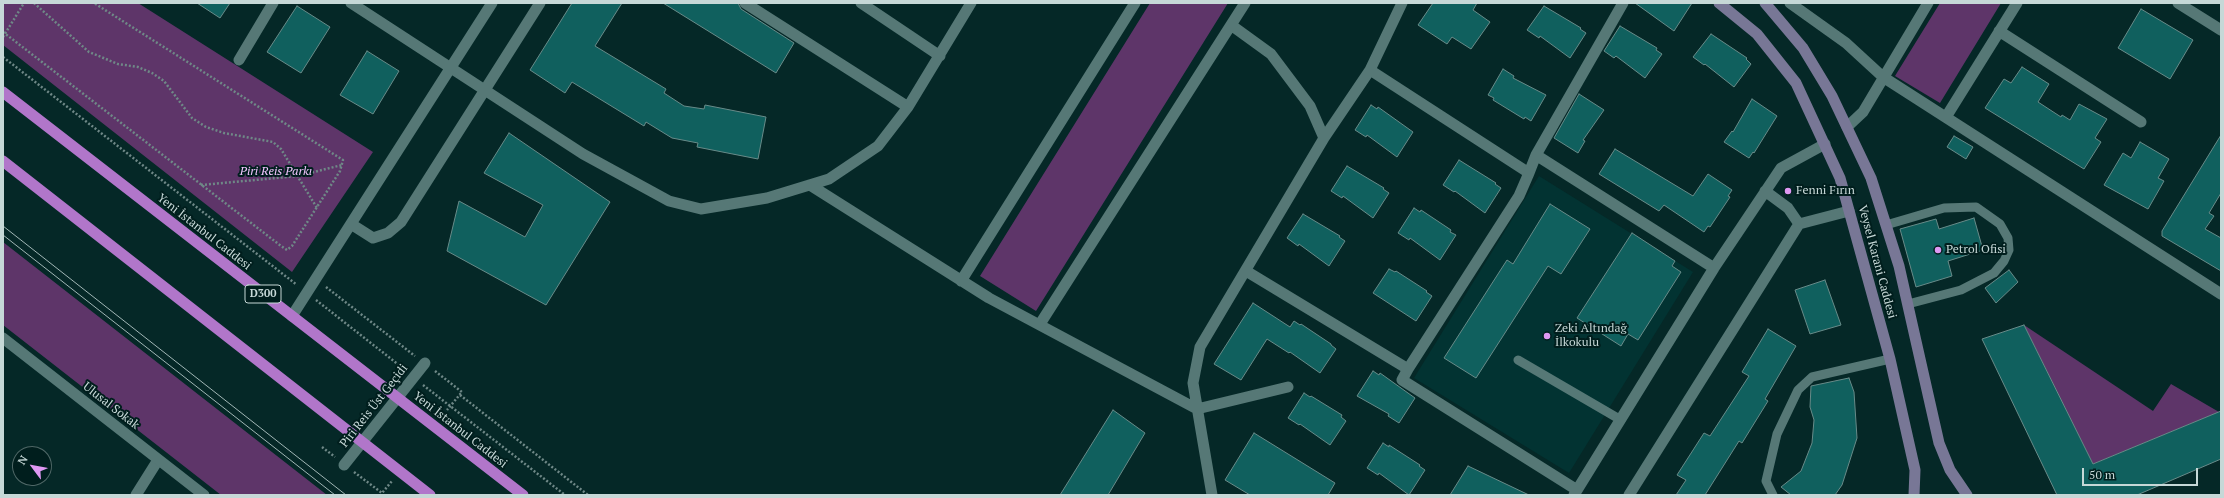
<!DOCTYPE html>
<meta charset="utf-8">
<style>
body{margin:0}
#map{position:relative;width:2224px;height:498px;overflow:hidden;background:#052827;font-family:"PT Serif",serif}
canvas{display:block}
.frame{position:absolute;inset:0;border:4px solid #c6d8d7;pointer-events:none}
.north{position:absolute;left:12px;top:446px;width:40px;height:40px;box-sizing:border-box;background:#001e1d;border:1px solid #4f6867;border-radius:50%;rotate:302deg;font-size:11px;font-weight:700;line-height:16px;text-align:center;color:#c6d8d7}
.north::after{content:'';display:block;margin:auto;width:14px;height:18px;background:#de98f2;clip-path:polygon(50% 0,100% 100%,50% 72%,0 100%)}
.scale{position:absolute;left:2082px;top:468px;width:116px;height:18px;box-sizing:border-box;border:2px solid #c6d8d7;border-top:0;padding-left:5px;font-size:12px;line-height:14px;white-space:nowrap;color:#c6d8d7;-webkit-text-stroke:3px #001e1d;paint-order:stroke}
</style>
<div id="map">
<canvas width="2224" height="498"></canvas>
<div class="frame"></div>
<div class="north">N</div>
<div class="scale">50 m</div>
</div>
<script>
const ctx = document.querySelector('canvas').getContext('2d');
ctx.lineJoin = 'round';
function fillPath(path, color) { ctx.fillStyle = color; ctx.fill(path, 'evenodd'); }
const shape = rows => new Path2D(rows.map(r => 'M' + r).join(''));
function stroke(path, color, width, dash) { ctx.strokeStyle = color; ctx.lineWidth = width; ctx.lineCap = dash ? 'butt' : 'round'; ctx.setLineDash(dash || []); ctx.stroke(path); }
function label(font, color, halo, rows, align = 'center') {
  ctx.font = font + ' "PT Serif",serif'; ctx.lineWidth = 4; ctx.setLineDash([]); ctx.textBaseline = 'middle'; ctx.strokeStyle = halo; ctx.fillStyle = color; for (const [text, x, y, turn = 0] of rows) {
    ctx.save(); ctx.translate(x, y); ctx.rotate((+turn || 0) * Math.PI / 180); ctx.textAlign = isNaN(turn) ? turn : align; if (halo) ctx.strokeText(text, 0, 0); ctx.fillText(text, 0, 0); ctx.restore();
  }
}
fillPath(shape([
 [1539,176,1693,272,1569,473,1414,378]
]), '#023332');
fillPath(shape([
 [3,3,138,3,373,152,292,272,3,45],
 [1150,3,1228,3,1036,311,980,276],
 [1940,3,2001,3,1940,103,1895,76],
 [3,242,327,495,221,495,3,325],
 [2024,325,2153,411,2171,384,2219,412,2093,464]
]), '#5e3569');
const building = shape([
 [197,3,230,3,220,18,197,3],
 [572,3,622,3,595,46,666,89,664,93,684,106,704,109,705,105,766,117,758,159,697,147,698,143,672,138,646,122,644,126,572,82,565,93,530,70,572,3],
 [663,3,738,3,741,9,794,43,776,73,663,3],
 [1433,3,1477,3,1473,10,1490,22,1471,49,1452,37,1447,44,1418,25,1433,3],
 [1635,3,1692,3,1674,31,1635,3],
 [297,6,330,27,301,73,267,52,297,6],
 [1544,6,1581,28,1580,29,1586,33,1570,58,1540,36,1539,38,1527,30,1544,6],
 [2141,9,2193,40,2170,79,2118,48,2141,9],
 [1620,26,1657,48,1656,50,1662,54,1645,78,1616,56,1614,58,1604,51,1620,26],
 [1711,34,1747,58,1746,59,1751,64,1734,87,1705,64,1704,65,1693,57,1711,34],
 [367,51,399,71,373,114,340,95,367,51],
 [2022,67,2049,84,2038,102,2061,117,2062,115,2070,120,2079,104,2107,119,2095,138,2101,142,2084,169,1985,108,2004,79,2011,83,2022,67],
 [1503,69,1514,76,1513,78,1546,95,1531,121,1525,117,1524,119,1493,100,1494,98,1488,95,1503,69],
 [1579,94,1604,110,1583,140,1585,141,1578,153,1554,138,1579,94],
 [1752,99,1777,116,1754,153,1753,152,1749,158,1724,142,1732,131,1733,132,1752,99],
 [1371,105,1377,109,1378,107,1413,132,1397,157,1367,135,1366,137,1355,130,1371,105],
 [509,133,610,202,546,305,447,251,459,201,525,237,543,205,484,173,509,133],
 [2221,135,2221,193,2209,213,2214,216,2205,229,2221,238,2221,271,2162,236,2162,231,2221,135],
 [1954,136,1973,147,1966,159,1947,147,1954,136],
 [2140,142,2169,159,2158,178,2164,181,2148,209,2104,185,2123,153,2131,158,2140,142],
 [1615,149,1693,196,1708,174,1732,190,1728,196,1730,197,1710,227,1708,226,1704,232,1664,205,1659,211,1599,174,1615,149],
 [1459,160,1496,183,1495,184,1501,188,1485,213,1455,191,1454,192,1443,185,1459,160],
 [1347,166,1384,188,1383,189,1389,193,1373,218,1343,196,1342,198,1331,191,1347,166],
 [1550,204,1590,229,1561,274,1548,266,1476,378,1444,358,1507,260,1513,264,1550,204],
 [1414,208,1420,212,1421,210,1451,230,1450,232,1456,235,1440,260,1410,238,1409,240,1398,233,1414,208],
 [1303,214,1340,236,1339,237,1345,241,1329,266,1299,244,1298,246,1287,238,1303,214],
 [1974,218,1983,250,1948,261,1952,276,1916,287,1900,229,1936,219,1939,229,1974,218],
 [1632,233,1675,261,1672,266,1681,272,1638,340,1628,334,1621,346,1577,318,1632,233],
 [1389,269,1395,272,1396,271,1427,291,1426,292,1432,296,1416,321,1373,293,1389,269],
 [2009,270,2018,282,1996,303,1985,288,2009,270],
 [1825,280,1841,325,1810,334,1795,290,1825,280],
 [1253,303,1290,327,1294,321,1300,325,1301,324,1331,344,1331,345,1336,349,1320,373,1290,352,1289,353,1267,339,1241,380,1214,364,1253,303],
 [2024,325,2093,464,2221,411,2221,459,2137,495,2057,495,1982,339,2024,325],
 [1768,329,1796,346,1765,399,1768,401,1742,443,1739,441,1705,495,1676,495,1686,480,1677,475,1704,433,1710,436,1749,376,1742,372,1768,329],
 [1373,371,1379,375,1380,373,1415,398,1399,423,1388,416,1389,414,1357,396,1373,371],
 [1849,378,1854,392,1857,438,1842,485,1835,495,1791,495,1781,487,1801,471,1812,443,1814,420,1810,407,1811,386,1849,378],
 [1304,393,1310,397,1311,396,1342,415,1341,417,1346,421,1330,445,1300,424,1299,425,1288,418,1304,393],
 [1113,410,1145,433,1108,495,1060,495,1113,410],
 [1254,433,1335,483,1328,495,1250,495,1225,480,1254,433],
 [1383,443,1389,447,1389,445,1420,465,1419,466,1425,470,1409,495,1379,473,1378,475,1367,468,1383,443],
 [1468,466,1529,495,1450,495,1468,466]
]);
fillPath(building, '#10605e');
stroke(building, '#688b89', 1);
stroke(shape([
 [34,3,89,52,118,64,138,67,152,73,164,81,192,118,206,127,224,133,273,142,281,149,317,208],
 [3,32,281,246,287,250,292,246,340,171,343,160,94,3],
 [3,37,24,3],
 [3,57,297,285],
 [201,185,298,176,342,165],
 [326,287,415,356],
 [316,300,404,369],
 [435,371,462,392,447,410],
 [423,385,565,495],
 [460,395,588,495],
 [322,447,335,457],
 [354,472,382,493,392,481]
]), '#6f8887', 2.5, [2, 2]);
stroke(shape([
 [1886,225,1944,208,1976,207,2000,224,2008,238,2009,250,2004,261,1994,273,1961,290,1908,304],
 [1518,360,1621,420],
 [1773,495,1766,481,1777,434,1798,390,1812,377,1890,359]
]), '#567876', 9);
stroke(shape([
 [344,465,425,363]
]), '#567876', 11);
stroke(shape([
 [351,3,583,154,669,201,701,209,767,198,829,179,878,146,908,107,971,3],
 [745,3,908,107],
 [861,3,940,56],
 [1790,3,1846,43,1883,77,2221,294],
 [2178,3,2221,30],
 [1231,25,1271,54,1310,106,1324,138],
 [1999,31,2141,122],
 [239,60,273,3],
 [1370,70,1529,173,1536,155,1623,3],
 [1946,117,2017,3],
 [1847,127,1863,112,1928,3],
 [1536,155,1714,268],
 [810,185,989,298,1197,409,1288,387],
 [1765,191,1788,208,1799,224],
 [351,224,373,238,388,233,401,222,540,3],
 [1246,271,1408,369,1402,380,1577,490],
 [961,281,1135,3],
 [292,316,492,3],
 [1040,324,1245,3],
 [1408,369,1519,196,1529,173],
 [136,495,158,460],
 [1212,495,1193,383,1200,347,1324,138,1370,70,1402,3],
 [1574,495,1714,268,1781,168,1825,144],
 [1629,495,1799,224,1849,211]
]), '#567876', 11);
stroke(shape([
 [3,338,204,495]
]), '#567876', 11);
stroke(shape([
 [1719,3,1757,34,1796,83,1840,178,1890,359,1915,470,1914,495],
 [1765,3,1803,48,1832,96,1871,178,1899,266,1939,443,1950,470,1967,495]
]), '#787796', 11);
stroke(shape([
 [3,92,523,495],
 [3,161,430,495]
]), '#b176ca', 11);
stroke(shape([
 [3,226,346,495],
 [3,235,335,495]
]), '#a2b7b6', 1);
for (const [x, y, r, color] of [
 [1788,191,4,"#de98f2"],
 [1938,250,4,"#de98f2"],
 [1547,336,4,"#de98f2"]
]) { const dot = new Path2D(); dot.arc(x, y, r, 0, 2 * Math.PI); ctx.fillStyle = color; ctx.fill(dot); stroke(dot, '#001e1d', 1.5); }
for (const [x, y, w] of [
 [263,294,36]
]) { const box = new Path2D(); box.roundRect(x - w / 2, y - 9, w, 18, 3); ctx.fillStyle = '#001e1d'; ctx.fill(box); stroke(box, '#c6d8d7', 1); }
label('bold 11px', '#c6d8d7', null, [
 ["D300",263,294]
]);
label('italic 12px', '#f1c5fd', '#001e1d', [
 ["Piri Reis Parkı",276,172]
]);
label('12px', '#c6d8d7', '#001e1d', [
 ["Fenni Fırın",1796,191],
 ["Petrol Ofisi",1946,250],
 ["Zeki Altındağ",1555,329],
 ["İlkokulu",1555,343]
], 'left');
label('12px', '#c6d8d7', '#001e1d', [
 ["Yeni İstanbul Caddesi",204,232,38],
 ["Veysel Karani Caddesi",1877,262,75],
 ["Ulusal Sokak",111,406,38],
 ["Piri Reis Üst Geçidi",374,406,-52],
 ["Yeni İstanbul Caddesi",460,430,38]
]);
</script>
